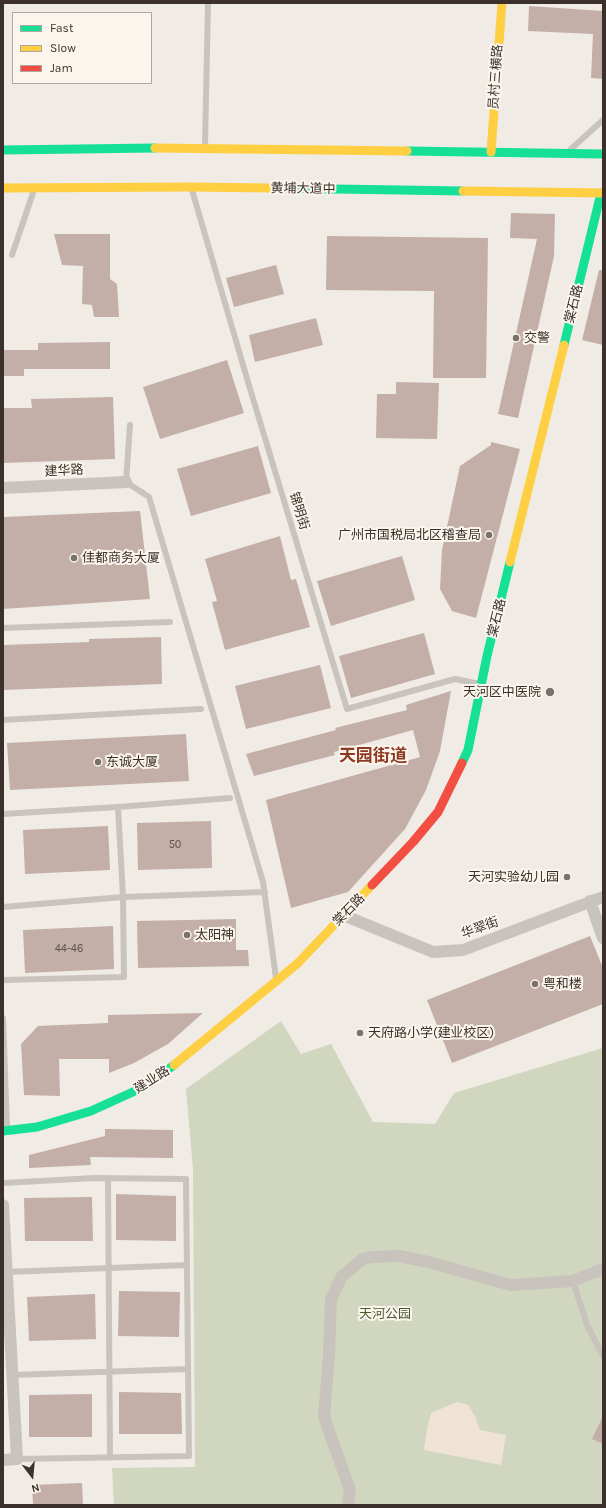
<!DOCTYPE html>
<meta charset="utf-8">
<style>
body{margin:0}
#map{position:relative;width:606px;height:1508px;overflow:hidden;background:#f0ebe5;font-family:Karla,sans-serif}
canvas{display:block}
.frame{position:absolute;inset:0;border:4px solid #3b302b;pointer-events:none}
.legend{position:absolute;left:12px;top:12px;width:140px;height:72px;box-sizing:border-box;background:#fbf5ee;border:1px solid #aea6a0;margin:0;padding:5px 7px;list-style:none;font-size:12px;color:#3b302b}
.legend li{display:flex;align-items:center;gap:8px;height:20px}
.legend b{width:20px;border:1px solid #aea6a0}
.north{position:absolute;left:12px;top:1456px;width:40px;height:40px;-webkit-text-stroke:3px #fbf5ee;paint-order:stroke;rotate:164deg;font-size:11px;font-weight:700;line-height:16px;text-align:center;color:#3b302b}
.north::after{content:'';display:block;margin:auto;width:14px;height:18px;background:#3b302b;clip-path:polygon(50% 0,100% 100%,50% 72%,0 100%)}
</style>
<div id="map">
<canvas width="606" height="1508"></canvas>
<div class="frame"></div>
<ul class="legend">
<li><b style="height:5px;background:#16e098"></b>Fast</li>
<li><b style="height:5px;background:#ffcf43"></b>Slow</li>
<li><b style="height:5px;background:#f24e42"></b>Jam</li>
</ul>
<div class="north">N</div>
</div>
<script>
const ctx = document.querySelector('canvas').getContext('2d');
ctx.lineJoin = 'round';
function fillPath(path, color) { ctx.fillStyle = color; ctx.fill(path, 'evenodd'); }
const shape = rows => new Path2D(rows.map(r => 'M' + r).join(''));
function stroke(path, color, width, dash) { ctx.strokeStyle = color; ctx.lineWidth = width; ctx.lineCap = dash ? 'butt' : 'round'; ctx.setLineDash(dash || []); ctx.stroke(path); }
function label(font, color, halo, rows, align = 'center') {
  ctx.font = font + ' Karla,"Noto Sans SC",sans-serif'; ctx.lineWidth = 4; ctx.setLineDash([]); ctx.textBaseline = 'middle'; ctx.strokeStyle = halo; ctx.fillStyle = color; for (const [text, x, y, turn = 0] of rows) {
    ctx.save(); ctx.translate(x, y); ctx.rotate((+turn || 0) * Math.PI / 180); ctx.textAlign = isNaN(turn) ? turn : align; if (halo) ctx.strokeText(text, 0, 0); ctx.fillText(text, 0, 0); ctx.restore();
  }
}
fillPath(shape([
 [281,1021,301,1054,331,1044,373,1122,435,1124,454,1093,603,1048,603,1505,114,1505,112,1468,195,1467,193,1169,186,1089]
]), '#d1d6bf');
fillPath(shape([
 [457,1402,468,1405,476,1418,480,1430,506,1435,501,1465,424,1450,427,1429,431,1413]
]), '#eee3d5');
fillPath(shape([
 [529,6,603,11,603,79,591,78,593,34,528,31],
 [511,213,555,214,554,256,518,418,498,414,537,239,510,238],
 [54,234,110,234,110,279,117,284,119,317,94,317,92,305,82,304,83,266,62,265],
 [327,236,488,238,486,378,433,378,434,291,326,290],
 [276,265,284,294,234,307,226,278],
 [599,270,603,270,603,345,582,340],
 [316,318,323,345,255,362,249,335],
 [110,342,110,369,24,369,24,376,3,376,3,350,38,350,38,343],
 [227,360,244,413,160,439,143,387],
 [396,382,439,383,437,439,376,438,377,394,396,394],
 [113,397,115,459,3,463,3,408,32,408,31,399],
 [491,442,520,449,476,618,452,611,440,589,442,550,460,466,491,445],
 [258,446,271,493,191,516,177,469],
 [140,511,150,599,3,609,3,517],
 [280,536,291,580,296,579,310,627,225,650,212,602,217,601,205,559],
 [402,556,415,600,331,626,317,581],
 [424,633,435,674,351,698,339,656],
 [161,637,162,684,3,690,3,645,89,642,89,639],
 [320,665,331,708,246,729,235,686],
 [451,691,440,751,426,790,405,829,348,892,291,908,266,800,420,757,413,730,334,752,335,755,254,776,246,754,336,730,335,728,407,710,406,705],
 [186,734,189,781,10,790,7,743],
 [211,821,212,868,138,870,137,823],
 [108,826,110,870,25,874,23,830],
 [236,919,236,950,248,950,249,966,138,968,137,921],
 [113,926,114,969,25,973,23,930],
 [590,936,603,968,603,1004,452,1063,427,1000],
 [203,1013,168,1044,134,1063,109,1073,109,1059,59,1059,60,1096,24,1095,21,1044,38,1026,108,1023,108,1015],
 [105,1129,173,1130,173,1158,90,1157,91,1165,29,1168,29,1155,105,1136],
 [116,1194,176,1196,176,1241,116,1240],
 [92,1197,93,1241,25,1241,24,1198],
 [119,1291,180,1292,179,1337,118,1336],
 [95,1294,96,1339,29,1341,27,1297],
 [119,1392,181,1393,182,1434,119,1434],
 [92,1394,92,1437,29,1437,29,1395],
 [603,1416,603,1444,592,1439],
 [82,1483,83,1505,33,1505,32,1485]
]), '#c3afa7');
stroke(shape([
 [205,145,208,3],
 [571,149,603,120],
 [192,190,248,382,347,709,455,679,480,684],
 [12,255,34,190],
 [130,425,126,482,149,497,263,882,276,978],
 [3,628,170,622],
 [3,720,201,709],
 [3,814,118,807,230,798],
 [3,907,123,897,265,892],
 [3,980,124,977,123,897,118,807],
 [3,1018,7,1128],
 [108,1178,110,1458],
 [3,1183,94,1178,186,1179,189,1456,17,1459],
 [7,1272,187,1265],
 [573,1281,587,1325,603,1356],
 [12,1375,188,1369]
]), '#c9c3be', 6);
stroke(shape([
 [3,488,126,482],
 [590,901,603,938],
 [343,915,433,952,463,950,603,897],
 [3,1205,17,1459,3,1460],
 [348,1505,350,1490,324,1417,329,1355,331,1299,342,1276,363,1259,372,1257,399,1256,428,1262,511,1285,573,1281,603,1269]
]), '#c9c3be', 12);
stroke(shape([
 [3,150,155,148],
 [407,151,603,154],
 [271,188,463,191],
 [564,345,601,193],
 [462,763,468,750,487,656,510,562],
 [3,1131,37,1127,91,1111,146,1086,174,1065]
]), '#16e098', 9);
stroke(shape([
 [155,148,407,151],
 [491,152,502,3],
 [3,188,191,187,271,188],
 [463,191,603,193],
 [510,562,564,345],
 [174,1065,297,964,372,885]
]), '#ffcf43', 9);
stroke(shape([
 [372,885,413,842,438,812,462,763]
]), '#f24e42', 9);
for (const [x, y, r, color] of [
 [516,338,4,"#7a716c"],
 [489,535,4,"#7a716c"],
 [74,558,4,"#7a716c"],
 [550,692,5,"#7a716c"],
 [98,762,4,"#7a716c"],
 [567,877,4,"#7a716c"],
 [187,935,4,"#7a716c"],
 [535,984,4,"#7a716c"],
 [360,1033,4,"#7a716c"]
]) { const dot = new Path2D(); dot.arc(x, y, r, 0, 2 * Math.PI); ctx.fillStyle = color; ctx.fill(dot); stroke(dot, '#fbf5ee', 1.5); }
label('11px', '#5d504a', null, [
 ["50",175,845],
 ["44-46",69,949]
]);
label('13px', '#3b302b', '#fbf5ee', [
 ["员村三横路",496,77,-86],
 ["黄埔大道中",303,189,1],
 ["棠石路",574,304,-76],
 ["建华路",64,471,-3],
 ["锦明街",299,511,73],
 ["棠石路",497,618,-76],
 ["棠石路",349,910,-46],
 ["华翠街",480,928,-20],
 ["建业路",152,1080,-32]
]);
label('13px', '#3b302b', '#fbf5ee', [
 ["交警",524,338],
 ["广州市国税局北区稽查局",481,535,"right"],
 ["佳都商务大厦",82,558],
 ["天河区中医院",541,692,"right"],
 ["东诚大厦",106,762],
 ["天河实验幼儿园",559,877,"right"],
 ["太阳神",195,935],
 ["粤和楼",543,984],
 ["天府路小学(建业校区)",368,1033]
], 'left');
label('13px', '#4a5a2e', '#fbf5ee', [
 ["天河公园",385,1314]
]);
label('bold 17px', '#8c3b22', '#fbf5ee', [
 ["天园街道",373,756]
]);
</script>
